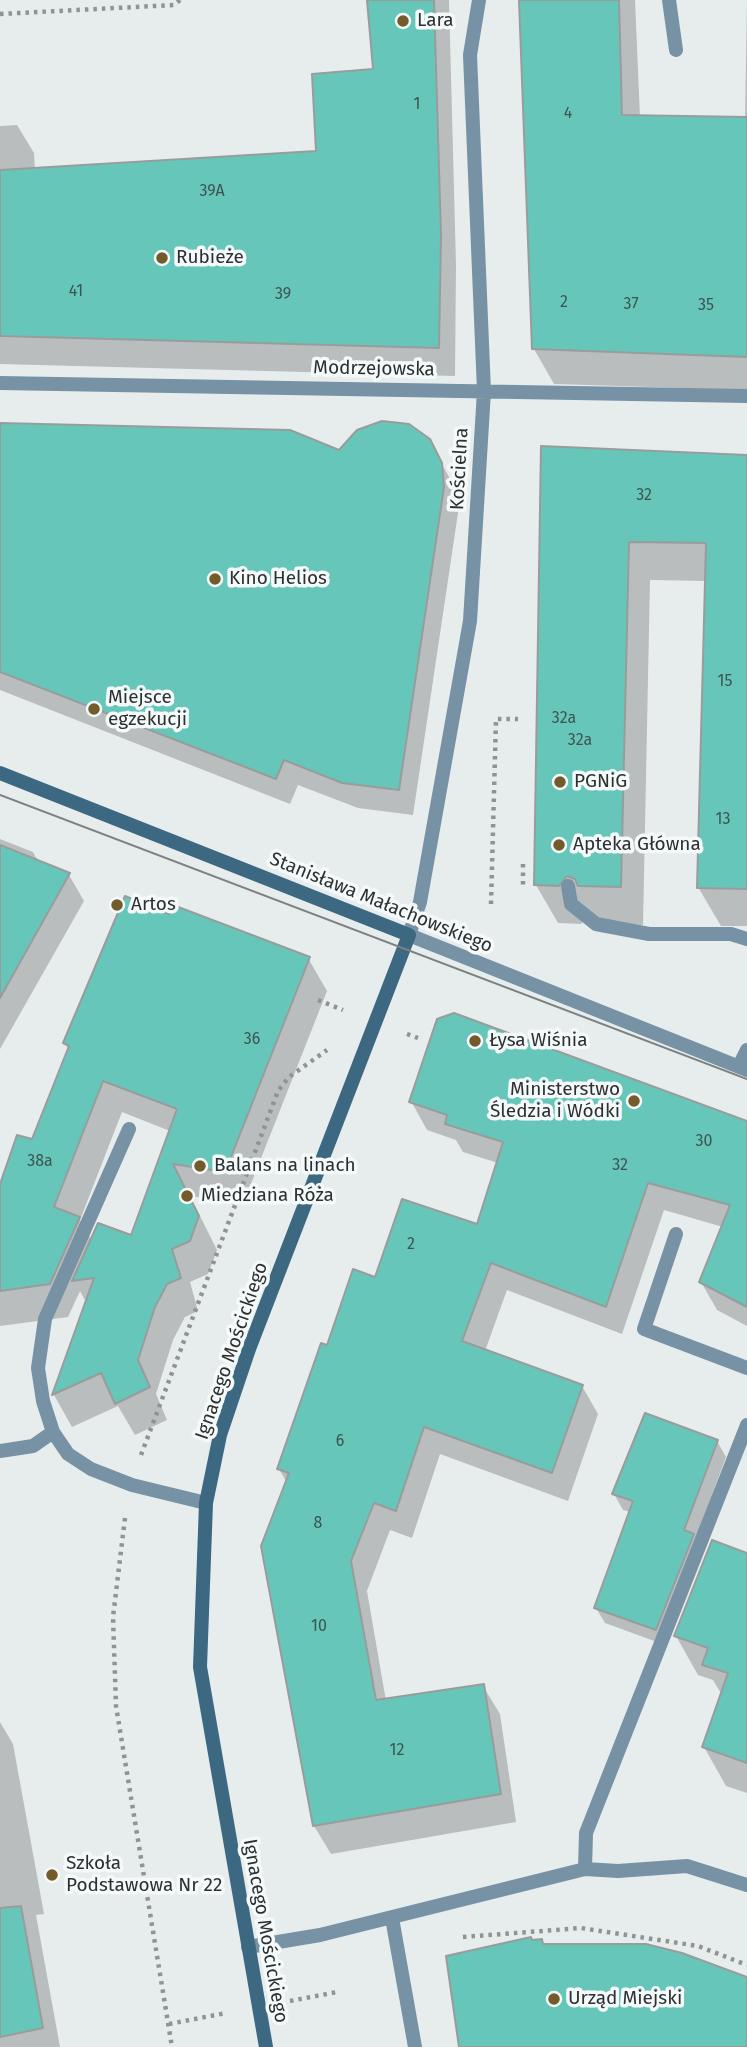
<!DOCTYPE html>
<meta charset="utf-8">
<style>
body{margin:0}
canvas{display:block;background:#e7eced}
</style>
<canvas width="747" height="2047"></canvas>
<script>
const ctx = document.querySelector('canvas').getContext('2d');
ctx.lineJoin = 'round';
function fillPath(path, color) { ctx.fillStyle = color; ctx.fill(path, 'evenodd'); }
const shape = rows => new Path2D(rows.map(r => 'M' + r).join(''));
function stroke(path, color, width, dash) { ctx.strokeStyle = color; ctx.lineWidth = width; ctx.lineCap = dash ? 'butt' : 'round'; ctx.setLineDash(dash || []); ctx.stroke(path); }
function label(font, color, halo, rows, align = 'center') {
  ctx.font = font + ' "Fira Sans",sans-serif'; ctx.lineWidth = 7; ctx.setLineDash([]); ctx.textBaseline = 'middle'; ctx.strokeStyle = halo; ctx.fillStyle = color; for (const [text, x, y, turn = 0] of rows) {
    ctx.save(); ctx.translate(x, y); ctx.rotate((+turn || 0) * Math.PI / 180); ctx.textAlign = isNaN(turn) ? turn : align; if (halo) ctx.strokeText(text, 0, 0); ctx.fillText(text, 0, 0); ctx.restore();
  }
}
fillPath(shape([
 [369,0,449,0,456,265,455,376,0,364,0,126,17,125,34,153,35,170,318,152,375,70],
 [521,0,635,0,640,117,745,119,747,0,747,390,554,384,534,349],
 [0,424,339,452,429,440,456,490,458,513,413,815,358,808,298,785,290,804,0,690],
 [542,448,747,456,747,926,721,926,698,887,707,581,650,580,643,925,602,924,590,914,581,924,558,923,536,885],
 [0,839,33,852,39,863,69,875,84,901,0,1049],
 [170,917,308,958,327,991,243,1204,190,1196,217,1250,208,1274,190,1282,198,1311,185,1317,173,1340,156,1394,167,1420,135,1435,118,1406,72,1427,54,1395,87,1304,80,1291,68,1317,0,1326,0,1190,33,1141,69,1050,65,1043],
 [122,1112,170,1131,132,1238,92,1241,80,1220],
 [411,1101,747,1124,747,1326,717,1310,701,1282,723,1227,664,1210,622,1334,507,1290,485,1351,582,1386,598,1414,568,1501,440,1454,412,1538,390,1530,367,1591,386,1701,483,1686,500,1714,516,1822,331,1854,314,1826,287,1483,279,1469,328,1347,376,1279,478,1226,498,1163,463,1152,456,1140,427,1130],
 [717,1441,726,1457,695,1540,665,1645,605,1623,596,1608,630,1512,623,1510,614,1494],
 [747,1554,747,1793,726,1786,704,1747,722,1695,713,1680,698,1675,676,1636],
 [0,1722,13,1744,44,1914,36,1915,60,2047,0,2047]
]), '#0003');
const building = shape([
 [367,0,434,0,441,235,439,348,0,336,0,170,316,151,312,74,373,69,367,0],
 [519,0,619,0,622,115,747,117,747,357,532,349,519,0],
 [382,421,409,424,430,439,442,463,444,487,399,790,342,783,284,760,276,779,0,672,0,423,290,430,339,450,357,430,382,421],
 [541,446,747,455,747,889,697,888,706,543,629,542,621,887,578,886,575,879,567,876,559,886,534,885,541,446],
 [0,845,70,873,0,998,0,845],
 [125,896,169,914,173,905,310,957,225,1172,173,1164,199,1216,190,1241,172,1249,181,1278,167,1284,155,1307,138,1360,150,1387,115,1404,101,1373,52,1395,94,1278,72,1281,98,1223,131,1235,177,1109,103,1081,54,1207,80,1217,50,1284,0,1291,0,1184,17,1135,32,1139,69,1046,63,1043,125,896],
 [454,1013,747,1121,747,1307,699,1282,730,1205,648,1183,606,1307,491,1263,462,1341,583,1385,552,1473,424,1427,396,1511,374,1503,351,1561,376,1700,484,1684,501,1794,313,1826,261,1546,289,1473,277,1469,321,1343,327,1345,353,1269,375,1277,402,1199,477,1224,503,1142,445,1124,447,1115,409,1102,437,1019,454,1013],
 [645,1413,718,1440,684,1530,694,1534,656,1630,594,1608,633,1501,612,1494,645,1413],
 [712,1540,747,1553,747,1763,702,1747,728,1673,702,1665,708,1648,674,1636,712,1540],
 [21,1906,43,2028,0,2037,0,1908,21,1906],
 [531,1937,532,1940,542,1939,543,1944,646,1944,682,1953,747,1977,747,2047,459,2047,446,1956,531,1937]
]);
fillPath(building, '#67c6ba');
stroke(building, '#989d9c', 2);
stroke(shape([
 [0,14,174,5,180,0],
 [523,864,523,885],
 [491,904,496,719,518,719],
 [318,1000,343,1010],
 [407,1034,418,1038],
 [141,1455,278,1091,289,1077,327,1050],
 [125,1518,113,1617,116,1706,172,2047],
 [463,1937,581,1928,698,1946,747,1965],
 [290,2001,337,1992],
 [169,2024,226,2013]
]), '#909394', 4.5, [3.5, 5]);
stroke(shape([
 [669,0,676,50],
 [568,886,571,904,596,924,649,934,731,934,747,939],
 [739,1066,747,1050],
 [676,1234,644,1329,747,1368],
 [53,1432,43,1401,38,1368,45,1319,129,1129],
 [0,1451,33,1446,53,1432,68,1454,91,1469,132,1485,206,1503],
 [585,1869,586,1833,747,1425],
 [392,1918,415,2047],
 [248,1947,320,1935,585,1869,618,1871,687,1866,747,1885]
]), '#7692a4', 14);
stroke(shape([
 [479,0,470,55,484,391,470,621,420,902,409,935,747,1070],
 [0,383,747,396]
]), '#7692a4', 14);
stroke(shape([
 [0,773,409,935,249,1349,220,1435,206,1503,200,1667,266,2047]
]), '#3d6881', 14);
stroke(shape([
 [0,795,747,1079]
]), '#7e8182', 2);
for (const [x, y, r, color] of [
 [403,21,7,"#745b2c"],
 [162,258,7,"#745b2c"],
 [215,579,7,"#745b2c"],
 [94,709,7,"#745b2c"],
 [560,782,7,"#745b2c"],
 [559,845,7,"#745b2c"],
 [117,905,7,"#745b2c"],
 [475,1041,7,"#745b2c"],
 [634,1101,7,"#745b2c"],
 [200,1166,7,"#745b2c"],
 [187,1196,7,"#745b2c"],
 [52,1875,7,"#745b2c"],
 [554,1999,7,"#745b2c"]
]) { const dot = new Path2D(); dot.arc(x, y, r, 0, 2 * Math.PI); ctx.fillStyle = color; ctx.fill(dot); stroke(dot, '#f4f9fa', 2.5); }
label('16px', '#3c5552', null, [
 ["1",417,105],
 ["4",568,114],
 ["39A",212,192],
 ["41",76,292],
 ["39",283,295],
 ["2",564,303],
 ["37",631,305],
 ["35",706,306],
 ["32",644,496],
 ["15",725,682],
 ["32a",564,719],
 ["32a",580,741],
 ["13",723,820],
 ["36",252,1040],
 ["30",704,1142],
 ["38a",40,1162],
 ["32",620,1166],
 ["2",411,1245],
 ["6",340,1442],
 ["8",318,1524],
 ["10",319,1627],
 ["12",397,1751]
]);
label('19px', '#2e2f30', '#f4f9fa', [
 ["Lara",417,21],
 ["Rubieże",176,258],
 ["Kino Helios",229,579],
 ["Miejsce",108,698],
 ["egzekucji",108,720],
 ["PGNiG",574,782],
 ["Apteka Główna",573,845],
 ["Artos",131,905],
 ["Łysa Wiśnia",489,1041],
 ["Ministerstwo",620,1090,"right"],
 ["Śledzia i Wódki",620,1112,"right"],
 ["Balans na linach",214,1166],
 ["Miedziana Róża",201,1196],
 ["Szkoła",66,1864],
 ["Podstawowa Nr 22",66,1886],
 ["Urząd Miejski",568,1999]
], 'left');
label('19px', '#2e2f30', '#f4f9fa', [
 ["Modrzejowska",374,369,1],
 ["Kościelna",460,469,-87],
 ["Stanisława Małachowskiego",381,903,22],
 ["Ignacego Mościckiego",232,1351,-71],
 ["Ignacego Mościckiego",265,1931,80]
]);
</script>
